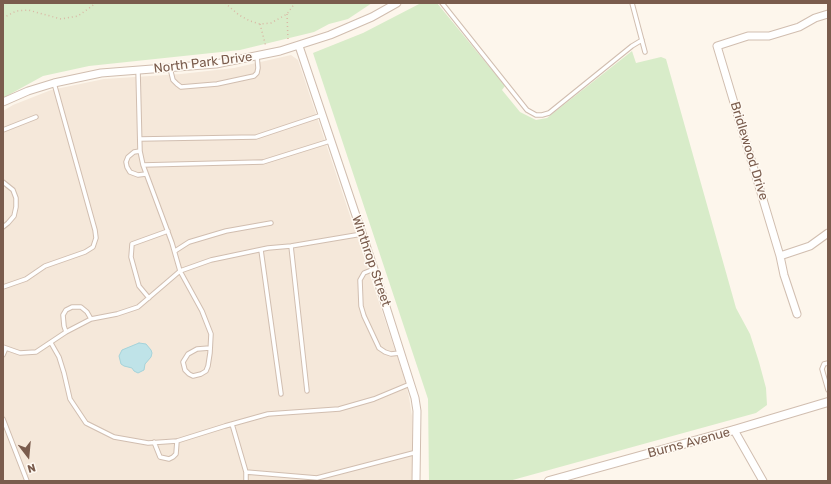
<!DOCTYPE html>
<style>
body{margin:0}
#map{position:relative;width:831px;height:484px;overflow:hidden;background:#fdf6ec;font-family:Rubik,sans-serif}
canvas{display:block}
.frame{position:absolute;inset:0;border:4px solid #7a5c4d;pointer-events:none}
.north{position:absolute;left:8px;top:436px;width:40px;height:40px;-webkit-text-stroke:3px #fffaf3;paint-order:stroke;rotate:164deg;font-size:11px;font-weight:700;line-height:16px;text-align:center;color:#7a5c4d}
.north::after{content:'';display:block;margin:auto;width:14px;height:18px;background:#7a5c4d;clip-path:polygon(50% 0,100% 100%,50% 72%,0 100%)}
</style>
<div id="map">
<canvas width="831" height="484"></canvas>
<div class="frame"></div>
<div class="north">N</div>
</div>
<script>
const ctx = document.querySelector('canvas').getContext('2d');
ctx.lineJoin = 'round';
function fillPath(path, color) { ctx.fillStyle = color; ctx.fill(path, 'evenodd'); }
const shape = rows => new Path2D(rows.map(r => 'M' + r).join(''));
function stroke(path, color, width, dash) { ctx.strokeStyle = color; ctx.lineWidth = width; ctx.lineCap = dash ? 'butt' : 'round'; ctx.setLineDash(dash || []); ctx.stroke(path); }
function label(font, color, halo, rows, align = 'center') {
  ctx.font = font + ' Rubik,sans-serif'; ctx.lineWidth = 3; ctx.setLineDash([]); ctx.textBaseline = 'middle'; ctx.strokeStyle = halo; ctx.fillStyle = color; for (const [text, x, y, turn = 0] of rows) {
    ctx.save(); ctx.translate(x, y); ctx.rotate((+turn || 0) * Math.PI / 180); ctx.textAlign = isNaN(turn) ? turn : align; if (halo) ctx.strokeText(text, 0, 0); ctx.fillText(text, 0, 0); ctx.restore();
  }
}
fillPath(shape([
 [291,55,298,60,405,380,409,397,412,416,412,481,3,481,3,111,13,105,51,90,104,79,181,74,234,68]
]), '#f5e8da');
fillPath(shape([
 [3,3,372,3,348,19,329,24,314,32,240,50,89,66,43,76,3,98],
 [421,3,437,3,505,86,502,90,520,112,536,120,547,118,632,51,636,63,661,57,666,59,736,308,750,334,759,362,766,388,767,405,756,413,509,481,429,481,428,399,313,53,363,33]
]), '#d8ecc9');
const water = shape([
 [139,343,146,344,151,350,152,353,151,357,145,364,144,370,138,373,134,371,132,368,124,366,121,364,119,356,122,350,139,343]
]);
fillPath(water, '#bfe3e8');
stroke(water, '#a5d3da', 1);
const service = shape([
 [442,3,527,110,536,115,542,115,549,113,632,46,642,40],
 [632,3,645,52],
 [170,68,173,80,177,84,181,87,217,84,254,76,257,73,258,68,257,56],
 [138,70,140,151,143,165,172,243,180,271,202,311,211,334,210,353,208,366,206,371,201,374,193,376,189,374,185,370,183,362,188,354,197,349,210,348],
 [3,130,36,117],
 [140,139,256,137,322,115],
 [140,151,134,152,128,157,126,162,127,167,130,172,138,175,146,174],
 [143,165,263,162,330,141],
 [3,182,13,190,16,198,16,207,14,216,8,223,3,227],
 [291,246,307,391],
 [261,250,281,394],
 [175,251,189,242,226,231,271,223],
 [374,269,364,273,360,280,361,306,364,316,379,348,385,352,391,354,400,353],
 [3,287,26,279,45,266,85,252,93,247,96,238,95,230,54,83],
 [149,298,139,286,131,257,132,244,168,231],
 [66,332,64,326,63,315,66,310,72,307,81,307,87,312,91,319],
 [51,343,59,357,64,373,70,399,86,423,114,437,148,443,177,441,225,426,268,414,339,409,374,399,410,384],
 [3,347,20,353,36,352,66,332,91,319,117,314,138,307,180,271,211,260,268,248,291,246,362,234],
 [3,355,6,348],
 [828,363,824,364,822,369,828,390],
 [3,419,27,481],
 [232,424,246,472,246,481],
 [154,442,160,457,169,459,173,457,176,454,177,441],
 [246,472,317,478,417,452]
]);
const minor = shape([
 [299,46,374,269,415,398,417,411,416,481],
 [3,102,28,91,54,83,101,73,216,64,280,51,330,35,372,17,397,3],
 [780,256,810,246,828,233],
 [797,314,784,275,780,256,717,46,748,36,769,36,799,27,815,18,828,14],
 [734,430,763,481]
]);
const tertiary = shape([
 [549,481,734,430,828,402]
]);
stroke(service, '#d1beb0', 5.5);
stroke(minor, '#d1beb0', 9);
stroke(tertiary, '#d1beb0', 10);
stroke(shape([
 [225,3,239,15,250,21,260,24,271,23,287,14,295,3],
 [287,14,288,40],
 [3,18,16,11,28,10,61,19,78,16,92,6,95,3],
 [260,24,266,47]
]), '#d9b8a5', 1.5, [1, 3]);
stroke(service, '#fff', 3.5);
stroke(minor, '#fff', 7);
stroke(tertiary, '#fff', 8);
label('13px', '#7a5c4d', '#fffaf3', [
 ["North Park Drive",203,63,-7],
 ["Bridlewood Drive",749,151,73],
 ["Winthrop Street",371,261,71],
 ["Burns Avenue",689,443,-15]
]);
</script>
